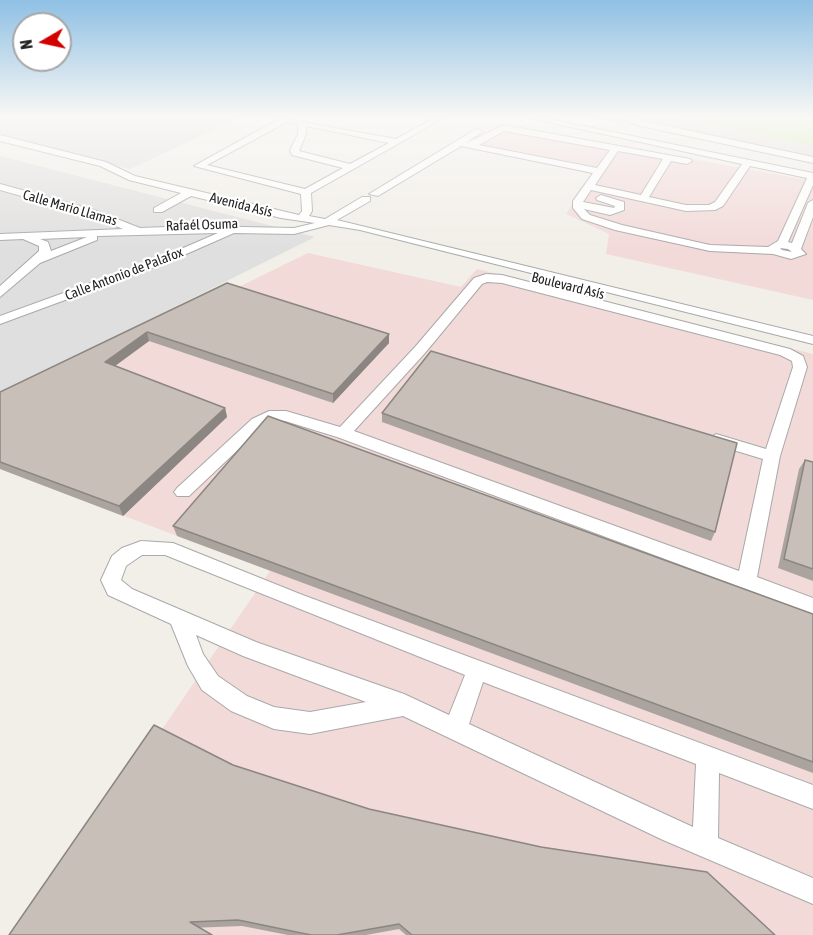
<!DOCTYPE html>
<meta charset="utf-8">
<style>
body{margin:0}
#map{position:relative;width:813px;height:935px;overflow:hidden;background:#f2efe9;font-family:"Asap Condensed",sans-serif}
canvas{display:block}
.north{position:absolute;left:12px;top:12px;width:60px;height:60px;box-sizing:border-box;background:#fff;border:2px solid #a7a7a7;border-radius:50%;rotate:261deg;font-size:16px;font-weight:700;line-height:24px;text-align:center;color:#222}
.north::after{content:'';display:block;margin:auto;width:21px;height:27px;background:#d40000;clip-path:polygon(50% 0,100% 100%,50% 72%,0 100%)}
</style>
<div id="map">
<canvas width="813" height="935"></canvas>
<div class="north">N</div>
</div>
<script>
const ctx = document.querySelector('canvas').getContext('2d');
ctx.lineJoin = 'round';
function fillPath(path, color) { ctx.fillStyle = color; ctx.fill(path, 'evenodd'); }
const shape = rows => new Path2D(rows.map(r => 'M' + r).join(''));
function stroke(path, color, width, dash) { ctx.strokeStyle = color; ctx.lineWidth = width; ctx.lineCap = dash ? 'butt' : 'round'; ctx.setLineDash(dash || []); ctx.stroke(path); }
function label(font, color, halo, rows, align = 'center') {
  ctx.font = font + ' "Asap Condensed",sans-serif'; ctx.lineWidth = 4.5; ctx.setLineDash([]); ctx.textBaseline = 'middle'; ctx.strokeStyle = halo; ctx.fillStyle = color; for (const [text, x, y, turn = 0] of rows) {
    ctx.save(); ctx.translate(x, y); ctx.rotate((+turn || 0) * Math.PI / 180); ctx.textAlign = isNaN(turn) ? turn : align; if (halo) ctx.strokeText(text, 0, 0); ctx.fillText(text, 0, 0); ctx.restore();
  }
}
fillPath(shape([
 [0,118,240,118,130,169,0,137],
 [593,118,813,118,813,162],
 [0,156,315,237,0,394]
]), '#e0dfdf');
fillPath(shape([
 [502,124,813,181,813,300,606,254,609,234,566,214,593,171,466,147],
 [308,253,461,287,477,269,813,354,813,935,22,935,270,571,0,469,0,404]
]), '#f2dad9');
fillPath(shape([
 [676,118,813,118,813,146,695,121]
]), '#cdebb0');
const minor = shape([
 [281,118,396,139,434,118,444,118,311,193,312,211,309,216,325,219,362,197,370,197,370,201,337,220,813,336,813,344,360,230,329,225,294,234,234,233,168,262,0,324,0,316,160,258,218,233,97,236,97,240,40,263,0,297,0,286,39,251,39,246,23,239,0,240,0,234,123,229,86,214,0,190,0,184,94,210,140,228,193,226,294,228,315,223,281,218,191,196,162,212,154,212,154,208,181,193,129,180,100,166,0,141,0,135,106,162,135,176,299,215,302,211,301,194,194,166,281,118],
 [287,122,298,124,298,134,290,150,292,155,343,168,305,189,207,165,287,122],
 [306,126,389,143,350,164,299,151,306,134,306,126],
 [87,237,51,251,48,242,40,239,87,237],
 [529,118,544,118,813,173,813,185,788,242,792,243,808,203,813,200,813,217,801,249,806,254,791,259,773,254,710,251,615,230,582,219,573,208,573,201,593,173,461,146,378,196,369,194,476,129,483,131,466,143,504,125,690,159,692,161,687,164,671,161,649,197,686,205,709,205,715,202,742,164,529,118],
 [504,131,610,150,597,168,479,145,504,131],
 [618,151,663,159,641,195,595,185,618,151],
 [750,166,807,178,778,241,768,247,710,245,622,225,590,215,584,209,610,215,624,210,624,202,601,195,596,198,597,200,615,206,614,208,583,202,591,190,686,211,715,210,723,206,750,166],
 [780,248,788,249,792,252,782,250,780,248],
 [619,118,630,118,813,157,813,163,641,126,619,118],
 [486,274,502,275,790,349,803,356,807,367,780,456,757,577,813,598,813,614,337,437,285,421,276,420,262,427,189,496,177,496,174,492,177,488,252,419,269,411,286,411,340,427,415,347,474,278,486,274],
 [487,282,502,283,780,355,792,361,793,367,766,449,716,434,708,439,710,443,763,459,739,571,354,431,425,353,482,284,487,282],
 [141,541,173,543,300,594,813,785,813,809,719,773,718,838,813,878,813,904,663,840,403,716,310,734,274,729,231,711,202,690,188,666,171,624,108,595,101,580,112,556,122,548,141,541],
 [142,555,165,555,465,675,449,715,404,694,256,642,132,589,121,580,126,566,142,555],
 [196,635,243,656,366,702,310,712,274,707,247,696,218,676,203,654,196,635],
 [483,682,696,764,693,827,469,724,483,682]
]);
stroke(minor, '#a9a9a9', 2);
fillPath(minor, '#fff');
fillPath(shape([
 [227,283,389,334,389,343,333,403,149,341,115,366,225,408,227,417,123,516,0,469,0,392],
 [382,413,715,532,711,541,382,422],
 [805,460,813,462,813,581,778,568,799,469],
 [173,526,813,614,813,773,177,536],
 [233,765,369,809,775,935,406,935,399,929,366,935,288,935,242,926,9,935]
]), '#aba49e');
fillPath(shape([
 [147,332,149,341,108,371,105,362],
 [389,334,389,343,333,403,333,394],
 [225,408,227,417,123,516,119,506]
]), '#8b8681');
const building = shape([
 [227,283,389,334,333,394,147,332,105,362,225,408,119,506,0,462,0,392,227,283],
 [431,351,737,443,715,532,382,413,431,351],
 [268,416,813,614,813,762,173,526,268,416],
 [805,460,813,462,813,569,784,559,805,460],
 [154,725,233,765,369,809,541,847,707,872,775,935,412,935,399,924,337,935,311,935,238,920,190,922,212,935,9,935,154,725]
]);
fillPath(building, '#c7bfb8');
stroke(building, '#8b8681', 1.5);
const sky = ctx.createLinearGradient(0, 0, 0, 249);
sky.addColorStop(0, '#8fc0e4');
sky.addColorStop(0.47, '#f9f8f5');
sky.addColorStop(1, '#f9f8f500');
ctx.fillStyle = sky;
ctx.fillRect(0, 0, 813, 249);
label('14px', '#222', '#fff', [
 ["Avenida Asís",241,205,14],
 ["Calle Mario Llamas",70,208,16],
 ["Rafaél Osuma",202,225,-2],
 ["Calle Antonio de Palafox",124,274,-21],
 ["Boulevard Asís",568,286,14]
]);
</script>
